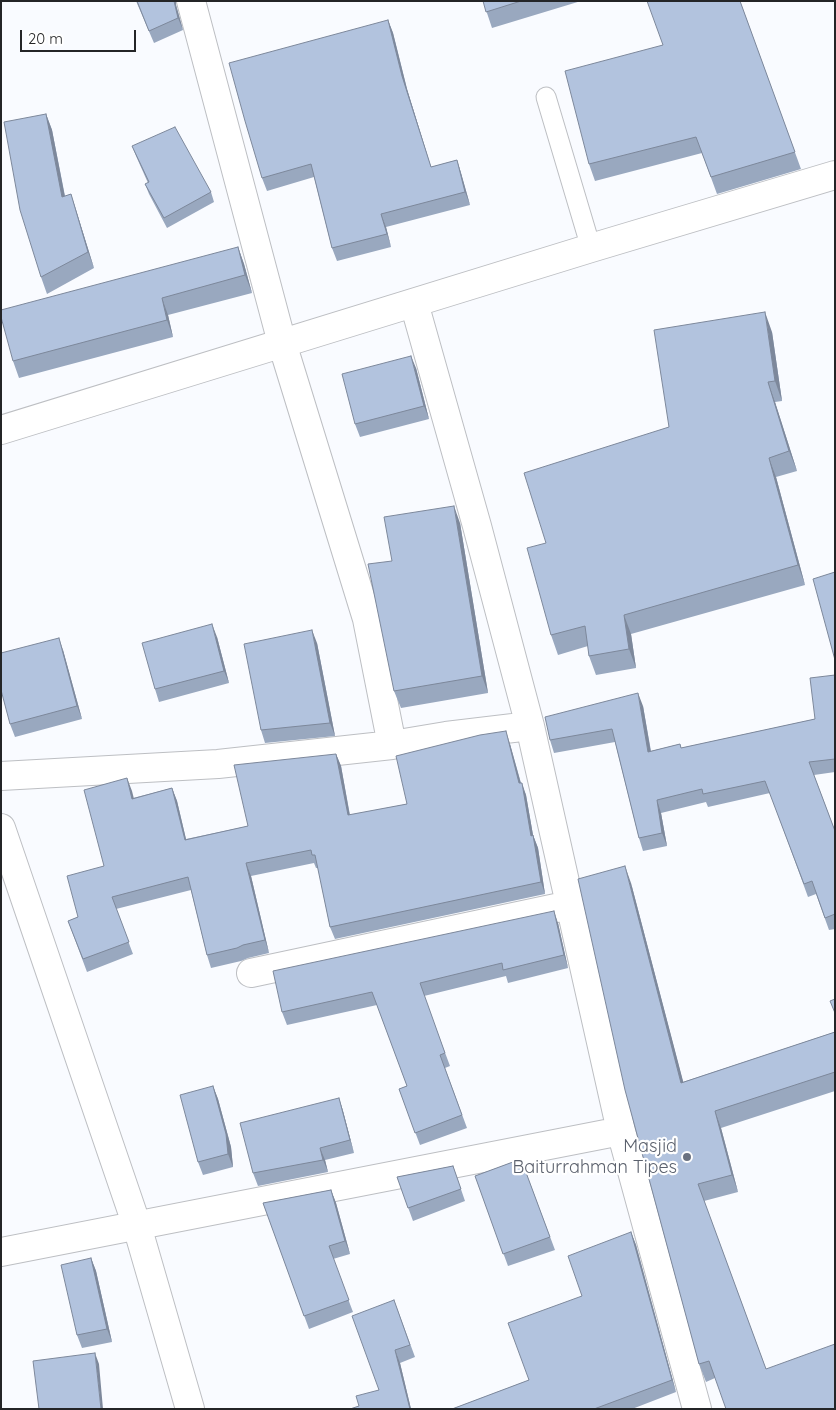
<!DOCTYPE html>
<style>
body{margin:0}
#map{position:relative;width:836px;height:1410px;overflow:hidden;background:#f9fbff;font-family:Quicksand,sans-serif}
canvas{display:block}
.frame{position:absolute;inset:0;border:2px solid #242527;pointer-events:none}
.scale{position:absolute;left:20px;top:30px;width:116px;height:22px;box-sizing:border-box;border:2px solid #242527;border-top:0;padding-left:6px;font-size:15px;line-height:18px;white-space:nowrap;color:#242527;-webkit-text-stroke:4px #fff;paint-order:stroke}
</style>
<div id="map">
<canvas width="836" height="1410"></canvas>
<div class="frame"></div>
<div class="scale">20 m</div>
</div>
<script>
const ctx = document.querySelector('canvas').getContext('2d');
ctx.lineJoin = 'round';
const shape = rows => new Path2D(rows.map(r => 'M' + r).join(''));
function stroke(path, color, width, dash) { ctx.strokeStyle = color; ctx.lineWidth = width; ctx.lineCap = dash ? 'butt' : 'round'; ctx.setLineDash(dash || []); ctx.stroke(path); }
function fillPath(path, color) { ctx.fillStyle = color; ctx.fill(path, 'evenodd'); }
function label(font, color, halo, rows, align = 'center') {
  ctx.font = font + ' Quicksand,sans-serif'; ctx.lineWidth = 4.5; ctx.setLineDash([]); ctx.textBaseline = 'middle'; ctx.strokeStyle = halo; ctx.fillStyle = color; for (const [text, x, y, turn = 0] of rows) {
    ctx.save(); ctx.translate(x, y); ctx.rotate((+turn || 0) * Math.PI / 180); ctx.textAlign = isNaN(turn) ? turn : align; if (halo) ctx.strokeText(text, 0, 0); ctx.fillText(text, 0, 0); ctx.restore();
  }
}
const service = shape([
 [546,97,591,248]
]);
const minor = shape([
 [191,1,282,343,367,619,392,745],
 [414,303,477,526,530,726,621,1131,697,1409],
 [1,430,591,248,835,175],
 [1,776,218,764,392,745,446,736,530,726],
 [1,828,137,1226],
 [251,973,570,905],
 [1,1252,621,1131]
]);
const tertiary = shape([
 [137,1226,190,1409]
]);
stroke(service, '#bdbfc3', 21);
stroke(minor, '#bdbfc3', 30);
stroke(tertiary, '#bdbfc3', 30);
stroke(service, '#fff', 19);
stroke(minor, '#fff', 28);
stroke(tertiary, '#fff', 28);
fillPath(shape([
 [136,1,176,1,176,5,183,30,154,43],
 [483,1,581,1,492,28],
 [740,1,801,169,717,194,702,153,595,181,589,164,663,45],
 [388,20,393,33,407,89,431,167,457,160,461,173,470,205,386,227,391,247,337,261,332,248,314,177,267,191,262,178],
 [46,114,52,130,65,196,71,194,76,210,94,268,47,294,41,277],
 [132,146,211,192,214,202,167,228,149,194,145,184,148,183,136,156],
 [238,247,244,264,252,293,168,315,173,337,19,378,13,361],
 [772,332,782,401,775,402,797,471,776,477,805,585,631,634,636,668,596,675,589,656,588,646,558,655,551,635,546,543],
 [416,368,429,419,360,437,355,424],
 [460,523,488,693,401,708,394,691,392,561],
 [217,637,229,683,159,702,155,689],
 [317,643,335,736,265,743,261,730],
 [63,650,82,719,15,737,10,724],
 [835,675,835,772,814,775,835,831,835,929,829,930,816,894,808,897,770,793,708,807,706,802,661,813,667,846,643,851,639,838,615,742,554,753,550,740,643,706,651,751,680,744,681,748,815,719],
 [510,744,521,783,526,795,533,835,538,848,545,894,335,939,330,927,318,868,316,868,314,863,251,876,269,953,248,958,241,961,211,968,207,955,191,890,116,909,133,954,87,972,68,921,78,917,104,866,127,778,133,798,172,788,177,801,186,839,248,826,336,754,341,766,350,815,407,804],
 [631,883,683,1082,835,1032,835,1091,721,1128,738,1192,704,1201,766,1369,835,1409,715,1378,706,1382,699,1364],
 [558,923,568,968,508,983,506,976,424,996,450,1066,445,1068,467,1128,420,1145,399,1089,407,1086,377,1005,287,1025,282,1012],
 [213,1086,218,1099,231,1147,233,1167,203,1175,198,1162],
 [339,1098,343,1111,354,1153,325,1160,328,1172,258,1186,253,1173],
 [521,1159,555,1250,508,1266,475,1176],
 [453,1166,465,1201,413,1221,397,1177],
 [331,1190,336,1203,350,1254,333,1259,353,1312,309,1329,263,1203],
 [631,1232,636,1245,676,1392,632,1409,452,1409,529,1380,582,1296],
 [91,1258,96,1271,112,1342,82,1348,77,1335],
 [394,1300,415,1357,400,1363,411,1409,350,1409,359,1406,379,1390]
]), '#99a8bf');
fillPath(shape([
 [174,1,176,1,176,5,183,30,178,18],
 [388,20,393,33,407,89,435,180,402,76],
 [46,114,52,130,68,213,62,197],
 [457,160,461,173,470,205,465,192],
 [71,194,76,210,94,268,88,252],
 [381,214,386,227,391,247,387,234],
 [238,247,244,264,252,293,245,275],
 [162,298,168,315,173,337,167,320],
 [765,312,772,332,782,401,775,381],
 [411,356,416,368,429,419,424,406],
 [768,382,775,402,797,471,789,451],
 [769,458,776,477,805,585,798,565],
 [454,506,460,523,488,693,482,676],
 [624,615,631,634,636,668,629,649],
 [212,624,217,637,229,683,224,671],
 [312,630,317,643,335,736,330,723],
 [59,638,63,650,82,719,77,706],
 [638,693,643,706,653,765,648,752],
 [506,731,510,744,524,795,522,783,526,795,533,835,538,848,545,894,541,882,519,783],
 [336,754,341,766,352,828,348,815],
 [127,778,132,791,137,811,132,799],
 [172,788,177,801,189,852,185,840],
 [657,800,661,813,667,846,662,833],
 [246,863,251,876,269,953,265,940],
 [625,866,631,883,688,1100,681,1083],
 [554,911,558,923,568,968,564,955],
 [213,1086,218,1099,231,1147,233,1167,228,1154],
 [339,1098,343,1111,354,1153,350,1140],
 [715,1111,721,1128,738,1192,732,1175],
 [320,1148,325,1160,328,1172,323,1160],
 [331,1190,336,1203,350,1254,345,1241],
 [631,1232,636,1245,676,1392,672,1380],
 [91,1258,96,1271,112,1342,107,1329],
 [395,1350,400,1363,411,1409,410,1409],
 [95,1353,99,1364,103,1409,101,1409]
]), '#7d889b');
const building = shape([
 [137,1,174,1,178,18,149,31,137,1],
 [483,1,521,1,486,12,483,1],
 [647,1,740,1,795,152,711,177,696,137,589,164,565,71,663,45,647,1],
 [388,20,402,76,431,167,457,160,465,192,381,214,387,234,332,248,311,164,262,178,245,121,229,63,388,20],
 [46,114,62,197,71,194,88,252,41,277,20,210,4,122,46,114],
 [175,127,211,192,164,218,145,184,149,182,132,146,175,127],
 [238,247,245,275,162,298,167,320,13,361,1,317,1,310,238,247],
 [765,312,775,381,768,382,789,451,769,458,798,565,624,615,629,649,589,656,585,626,551,635,527,548,546,543,524,473,669,427,654,330,765,312],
 [411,356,424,406,355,424,342,374,411,356],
 [454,506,482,676,394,691,368,564,392,561,384,517,454,506],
 [835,572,835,660,813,579,835,572],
 [212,624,224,671,155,689,142,643,212,624],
 [312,630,330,723,261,730,244,644,312,630],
 [59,638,77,706,10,724,1,690,1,653,59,638],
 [835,675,835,759,809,762,835,831,835,914,825,918,812,881,804,884,765,781,703,794,702,789,657,800,662,833,639,838,612,729,550,740,545,717,638,693,648,752,680,744,681,748,815,719,810,678,835,675],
 [506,731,519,783,522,783,531,836,533,835,541,882,330,927,315,855,312,855,311,850,246,863,265,940,243,945,237,948,207,955,188,877,112,897,129,942,83,959,68,921,78,917,67,876,104,866,84,790,127,778,132,799,172,788,185,840,248,826,234,765,336,754,348,815,407,804,396,756,480,735,506,731],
 [625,866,681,1083,835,1032,835,1072,715,1111,732,1175,698,1184,766,1369,835,1344,835,1409,726,1409,709,1361,699,1364,625,1090,578,879,625,866],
 [554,911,564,955,503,970,502,963,420,983,445,1053,440,1055,462,1115,415,1133,399,1089,407,1086,372,992,282,1012,273,971,554,911],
 [835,999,835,1013,830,1001,835,999],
 [213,1086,226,1134,228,1154,198,1162,180,1095,213,1086],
 [339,1098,350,1140,320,1148,323,1160,253,1173,240,1123,339,1098],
 [521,1159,550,1237,503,1254,475,1176,521,1159],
 [453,1166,461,1189,408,1208,397,1177,453,1166],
 [331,1190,345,1241,329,1246,349,1300,304,1316,263,1203,331,1190],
 [631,1232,672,1380,594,1409,452,1409,529,1380,508,1323,582,1296,568,1256,631,1232],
 [91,1258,107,1329,77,1335,61,1265,91,1258],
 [394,1300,410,1345,395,1350,410,1409,350,1409,359,1406,356,1396,379,1390,352,1316,394,1300],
 [95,1353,101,1409,39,1409,33,1361,95,1353]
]);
fillPath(building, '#b2c3de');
stroke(building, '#7d889b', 1);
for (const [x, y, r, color] of [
 [687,1157,5,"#6b7280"]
]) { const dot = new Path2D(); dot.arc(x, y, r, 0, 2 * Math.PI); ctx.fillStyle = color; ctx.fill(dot); stroke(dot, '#fff', 2); }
label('18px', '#5b616d', '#fff', [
 ["Masjid",677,1147],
 ["Baiturrahman Tipes",677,1168]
], 'right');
</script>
